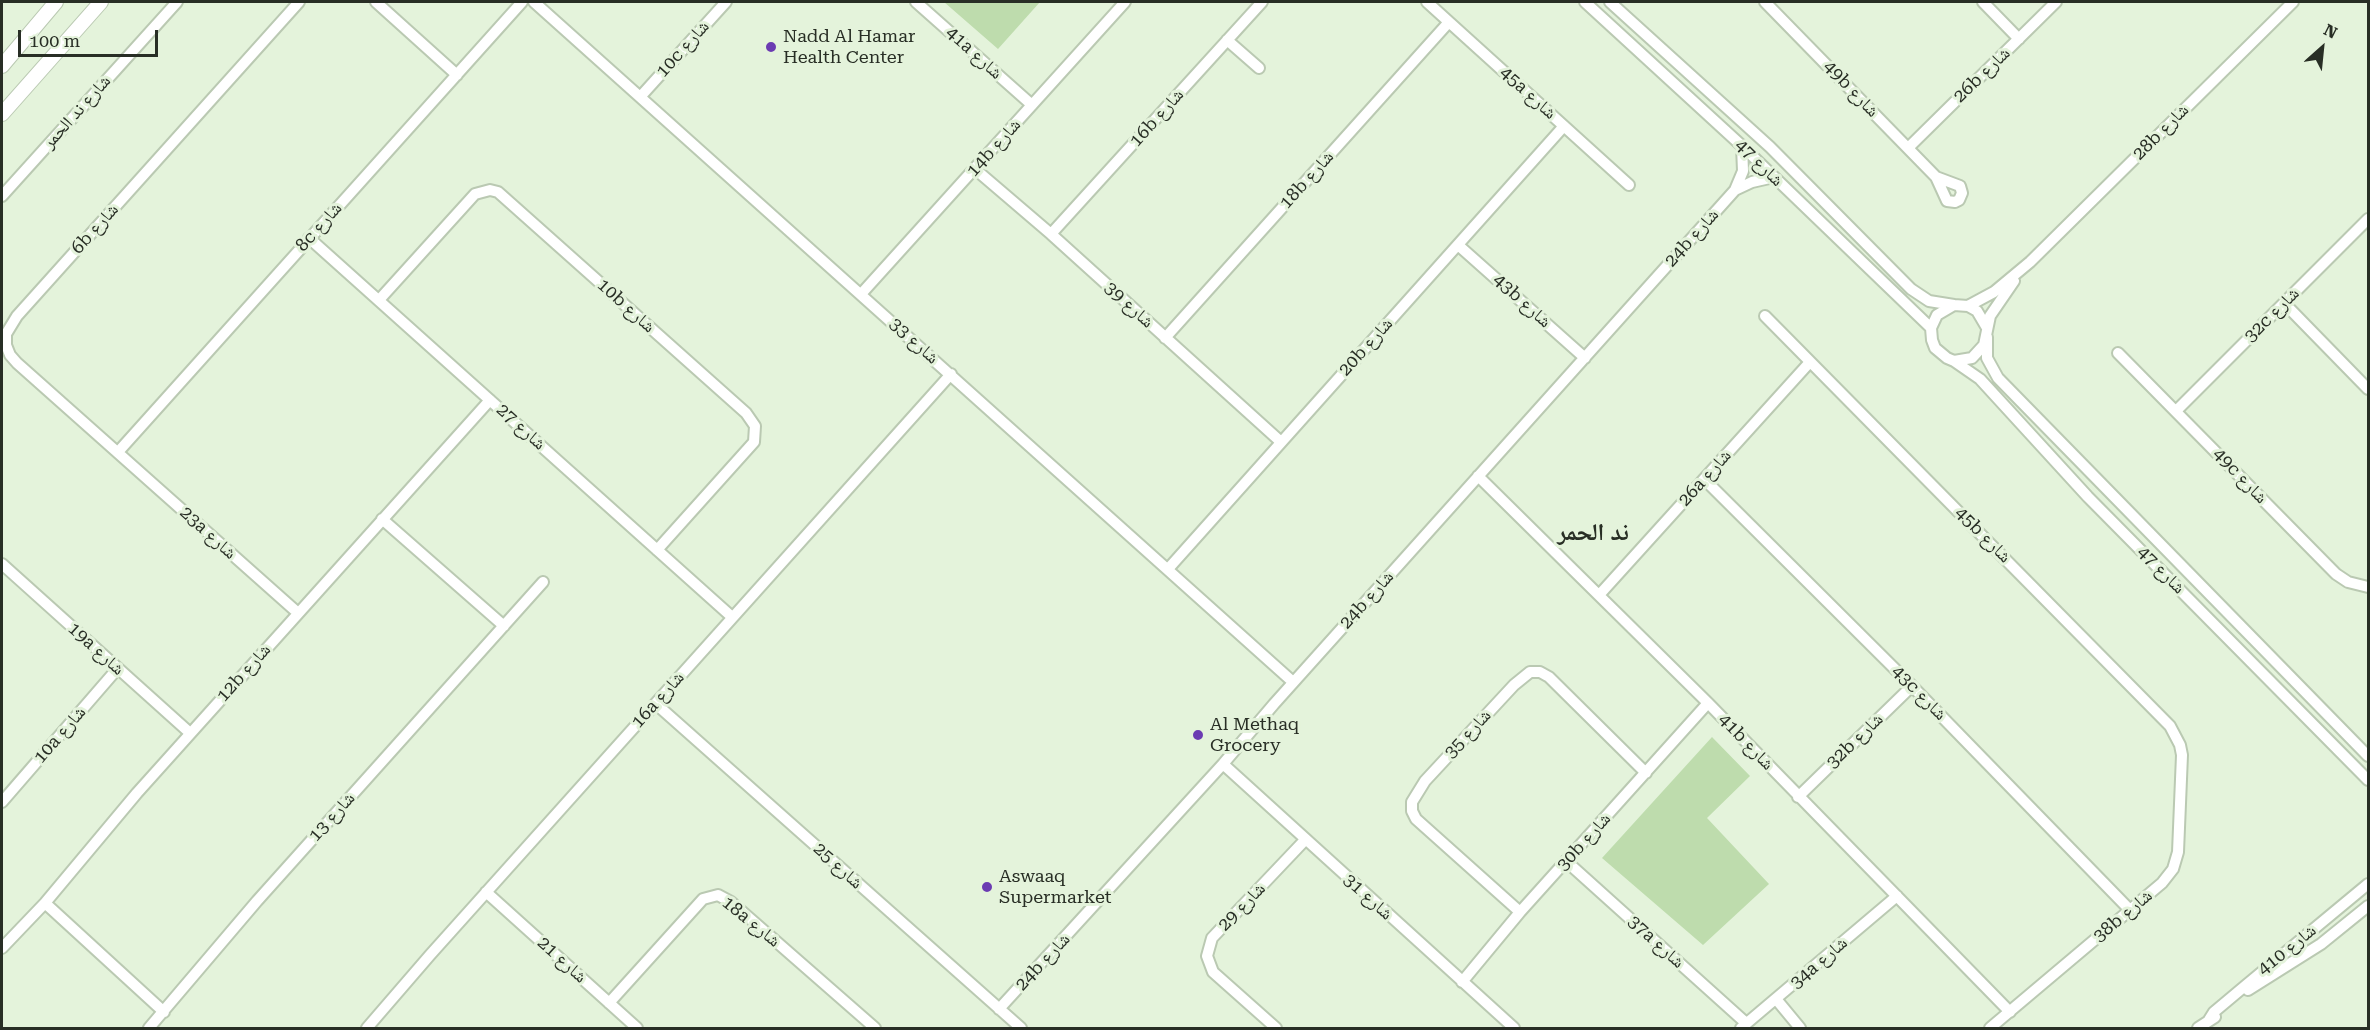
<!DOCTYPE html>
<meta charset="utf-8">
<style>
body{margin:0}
#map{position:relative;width:2370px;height:1030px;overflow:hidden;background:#e4f3db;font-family:"Roboto Serif",serif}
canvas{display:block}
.frame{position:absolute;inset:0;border:3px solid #282e25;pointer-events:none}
.north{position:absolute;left:2292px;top:18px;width:60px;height:60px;-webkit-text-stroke:4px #e4f3db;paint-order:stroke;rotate:27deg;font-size:16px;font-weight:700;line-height:24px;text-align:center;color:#282e25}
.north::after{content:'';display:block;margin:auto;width:21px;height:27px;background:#282e25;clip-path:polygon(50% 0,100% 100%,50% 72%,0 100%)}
.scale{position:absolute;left:18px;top:30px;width:140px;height:27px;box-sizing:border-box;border:3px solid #282e25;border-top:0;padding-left:8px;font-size:18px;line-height:21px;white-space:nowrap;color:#282e25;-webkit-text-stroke:4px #e4f3db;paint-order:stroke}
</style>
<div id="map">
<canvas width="2370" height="1030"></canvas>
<div class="frame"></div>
<div class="north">N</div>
<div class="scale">100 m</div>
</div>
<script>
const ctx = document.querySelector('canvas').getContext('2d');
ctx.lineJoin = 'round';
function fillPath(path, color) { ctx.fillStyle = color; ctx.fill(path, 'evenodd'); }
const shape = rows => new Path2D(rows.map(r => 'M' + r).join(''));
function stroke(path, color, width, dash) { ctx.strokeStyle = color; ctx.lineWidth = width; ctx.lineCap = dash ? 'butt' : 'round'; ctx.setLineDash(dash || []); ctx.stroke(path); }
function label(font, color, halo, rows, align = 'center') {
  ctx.font = font + ' "Roboto Serif","Noto Naskh Arabic",serif'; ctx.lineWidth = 6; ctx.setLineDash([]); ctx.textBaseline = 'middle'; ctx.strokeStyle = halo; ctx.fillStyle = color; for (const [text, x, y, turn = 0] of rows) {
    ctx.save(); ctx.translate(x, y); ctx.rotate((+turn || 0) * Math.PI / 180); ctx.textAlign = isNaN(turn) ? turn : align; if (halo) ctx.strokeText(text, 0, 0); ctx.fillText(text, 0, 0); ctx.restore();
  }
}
fillPath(shape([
 [944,2,1040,2,998,49],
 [1712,737,1750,776,1707,818,1769,884,1703,945,1602,858]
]), '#bedcad');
const minor = shape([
 [376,2,457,75],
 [534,2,1293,682],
 [916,2,1032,105],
 [1427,2,1629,185],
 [1585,2,1742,146,1931,328],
 [1610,2,1770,147,1911,289,1929,301,1954,305],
 [1765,2,1936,177,1960,186,1962,193,1959,200,1955,202,1947,201,1936,177],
 [1983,2,2019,39],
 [1227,40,1259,68],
 [641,96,726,2],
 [1908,148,2056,2],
 [975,169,1051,234,1281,442],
 [1735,190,1752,182,1774,177],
 [2,196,177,2],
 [1051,234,1262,2],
 [309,238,732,617],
 [1458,245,1585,358],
 [862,293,1125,2],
 [379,300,475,194,490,190,498,192,746,413,755,426,754,442,657,550],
 [2284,303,2368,389],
 [1968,306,1994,292,2030,262,2293,2],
 [1765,316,2170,726,2180,745,2182,755,2178,852,2173,869,2162,883,1990,1028],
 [1987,328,1977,311,1968,306,1954,305,1937,315,1931,328,1932,340,1935,348,1947,358,1954,361,1972,358,1984,345,1990,316,2014,281],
 [1987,337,1987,358,1998,378,2368,756],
 [1165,338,1449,22],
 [2118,353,2336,574,2348,582,2368,587],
 [1954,361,1980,379,2088,497,2368,780],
 [2176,411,2368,219],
 [118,452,522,2],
 [1478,476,1708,703,2010,1012],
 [1704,479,1912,686,2130,910],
 [382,519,504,626],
 [2,564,190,733],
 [1168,569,1564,126],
 [1600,594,1810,362],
 [298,613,17,363,10,355,6,345,6,334,17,316,299,2],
 [656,704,1021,1028],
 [1223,764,1514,1028],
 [1798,797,1912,686],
 [2,802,118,668],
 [1566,861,1746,1023],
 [486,892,637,1028],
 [45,903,164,1012],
 [1520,912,1416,819,1412,811,1412,802,1425,781,1514,685,1530,672,1540,672,1549,677,1646,773],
 [2,948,45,903,137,793,490,400],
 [1462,982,1520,912,1708,703],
 [2248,990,2321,944,2368,906],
 [1776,999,1800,1028],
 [609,1003,703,899,718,895,731,902,875,1028],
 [999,1009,1223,764,1274,704,1735,190,1743,171,1742,146],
 [2209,1020,2214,1012,2245,986,2368,884],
 [149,1028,257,901,543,582],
 [367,1028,430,955,951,374],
 [1276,1028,1213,972,1207,956,1212,938,1305,840],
 [1741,1028,1897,896],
 [2198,1028,2215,1017]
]);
const major = shape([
 [2,66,56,2],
 [2,114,101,2]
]);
stroke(minor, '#bac9b2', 14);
stroke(major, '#bac9b2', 16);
stroke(minor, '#fff', 10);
stroke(major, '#fff', 14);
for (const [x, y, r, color] of [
 [771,47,6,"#6b3bb2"],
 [1198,735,6,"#6b3bb2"],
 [987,887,6,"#6b3bb2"]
]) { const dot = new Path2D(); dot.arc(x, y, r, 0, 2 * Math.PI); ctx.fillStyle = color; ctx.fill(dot); stroke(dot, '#e4f3db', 2); }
label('18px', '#282e25', '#e4f3db', [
 ["Nadd Al Hamar",783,37],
 ["Health Center",783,58],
 ["Al Methaq",1210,725],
 ["Grocery",1210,746],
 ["Aswaaq",999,877],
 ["Supermarket",999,898]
], 'left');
label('18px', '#282e25', '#e4f3db', [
 ["10c شارع",683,49,-48],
 ["41a شارع",974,53,42],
 ["26b شارع",1982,75,-44],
 ["49b شارع",1851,89,46],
 ["45a شارع",1528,93,42],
 ["شارع ند الحمر",77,112,-48],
 ["16b شارع",1157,118,-48],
 ["28b شارع",2161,132,-45],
 ["14b شارع",994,148,-48],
 ["شارع 47",1759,163,44],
 ["18b شارع",1307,180,-48],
 ["8c شارع",319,227,-48],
 ["6b شارع",95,229,-48],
 ["24b شارع",1692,238,-48],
 ["43b شارع",1522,301,42],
 ["شارع 39",1129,305,42],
 ["10b شارع",626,306,42],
 ["32c شارع",2272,315,-45],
 ["شارع 33",914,341,42],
 ["20b شارع",1366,347,-48],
 ["شارع 27",521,427,42],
 ["49c شارع",2240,476,46],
 ["26a شارع",1705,478,-48],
 ["23a شارع",208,533,42],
 ["45b شارع",1983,535,45],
 ["شارع 47",2161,570,45],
 ["24b شارع",1367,600,-48],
 ["19a شارع",96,649,42],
 ["12b شارع",244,673,-48],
 ["43c شارع",1919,693,45],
 ["16a شارع",658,700,-48],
 ["شارع 35",1468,734,-47],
 ["10a شارع",60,735,-49],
 ["32b شارع",1855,741,-44],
 ["41b شارع",1746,742,46],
 ["شارع 13",332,817,-48],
 ["30b شارع",1584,842,-48],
 ["شارع 25",838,866,42],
 ["شارع 31",1368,897,42],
 ["شارع 29",1242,907,-46],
 ["38b شارع",2123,916,-40],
 ["18a شارع",751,922,39],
 ["37a شارع",1656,942,42],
 ["شارع 410",2287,950,-39],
 ["شارع 21",562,960,42],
 ["24b شارع",1043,962,-47],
 ["34a شارع",1819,963,-41]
]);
label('bold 24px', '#282e25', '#e4f3db', [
 ["ند الحمر",1593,533]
]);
</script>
